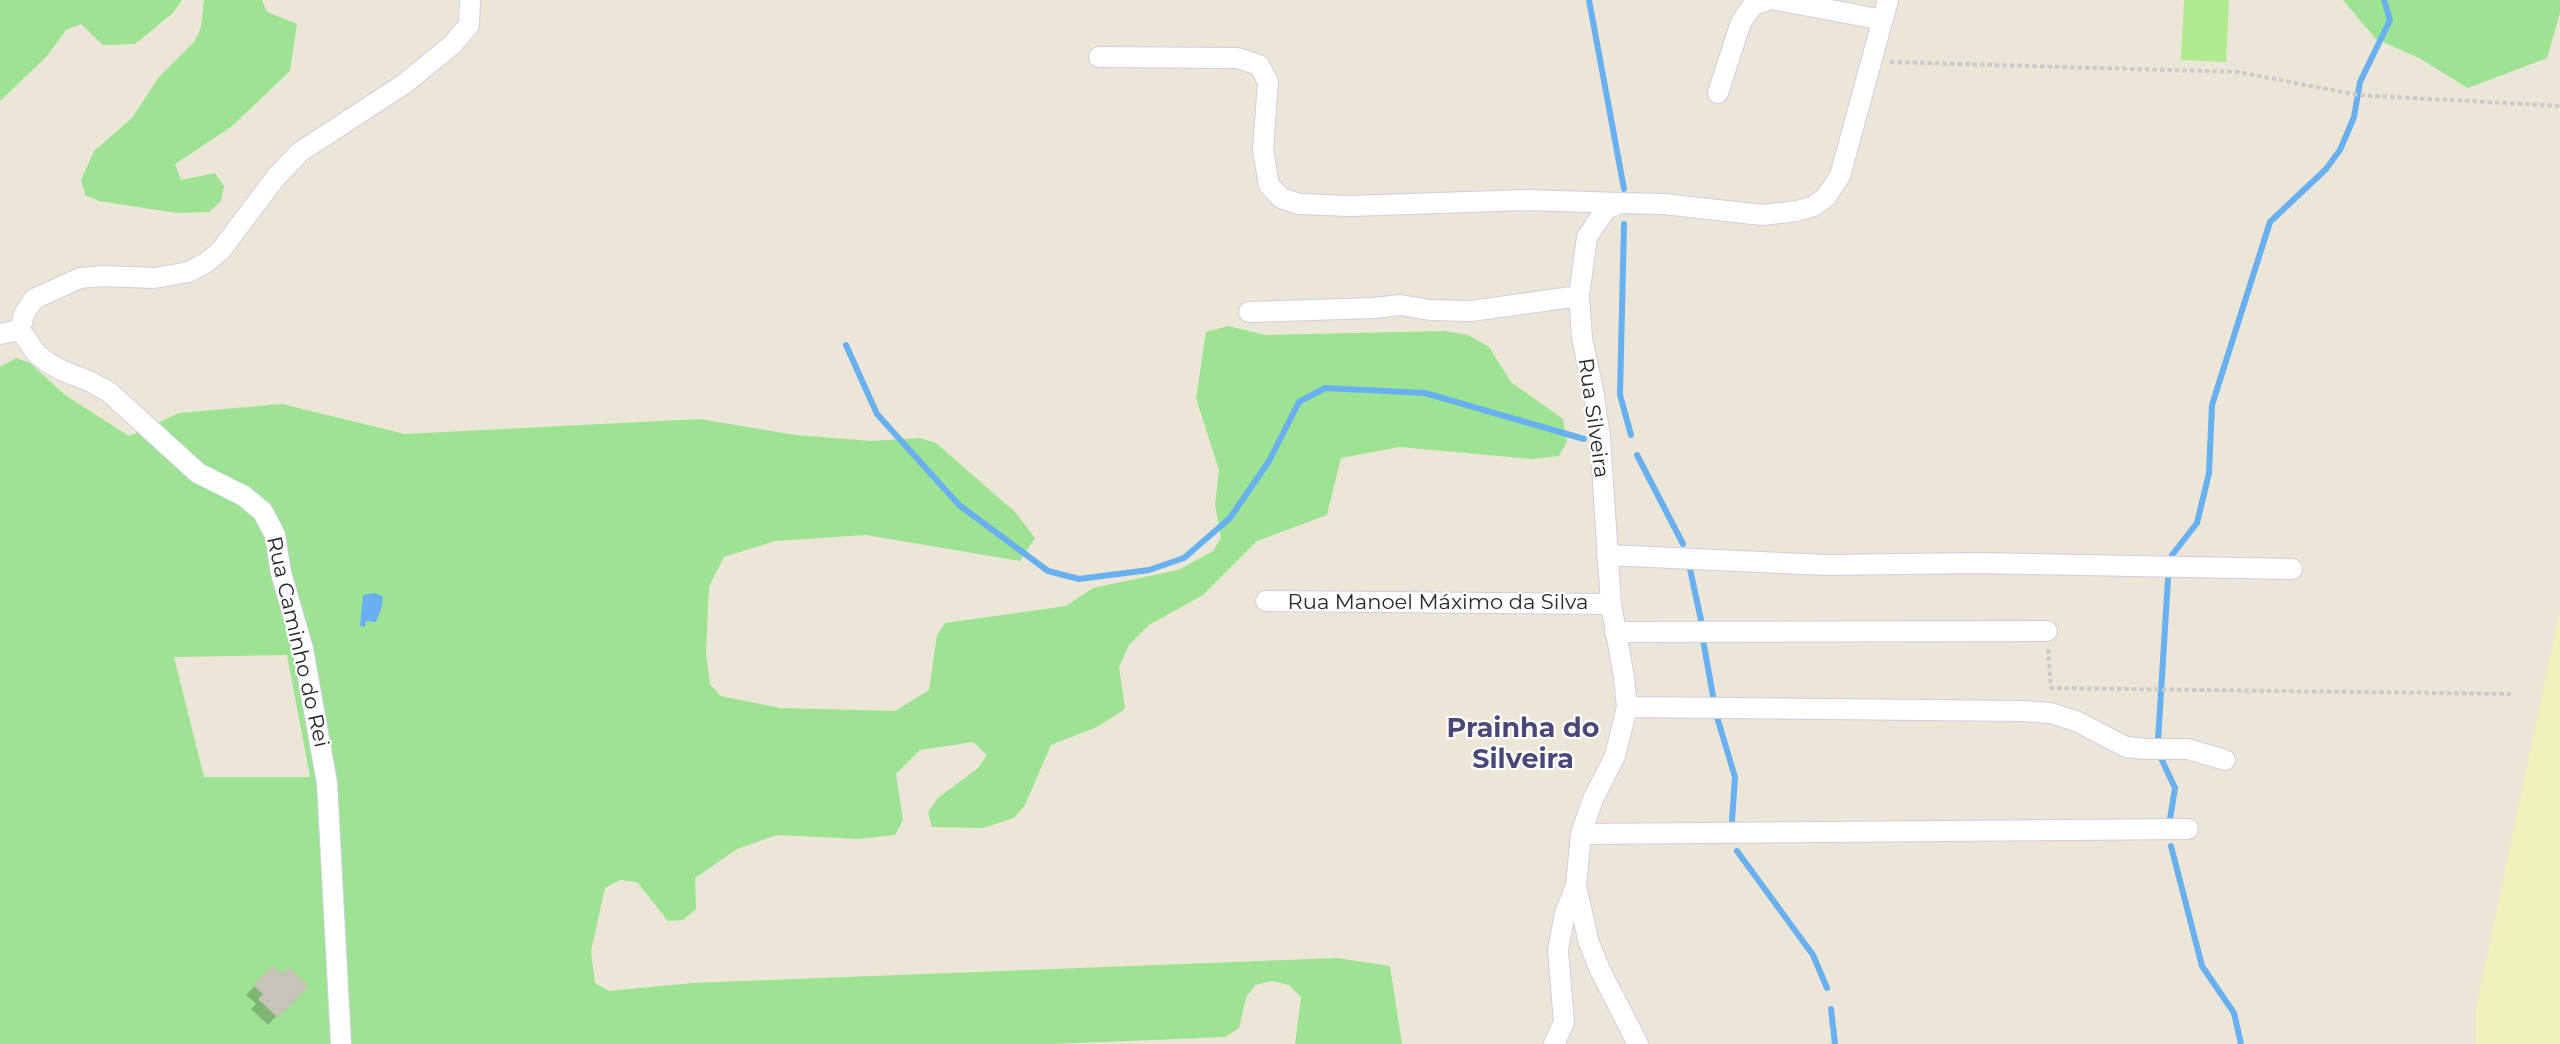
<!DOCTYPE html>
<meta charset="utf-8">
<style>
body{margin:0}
canvas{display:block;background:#ebe6d8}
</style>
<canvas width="2560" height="1044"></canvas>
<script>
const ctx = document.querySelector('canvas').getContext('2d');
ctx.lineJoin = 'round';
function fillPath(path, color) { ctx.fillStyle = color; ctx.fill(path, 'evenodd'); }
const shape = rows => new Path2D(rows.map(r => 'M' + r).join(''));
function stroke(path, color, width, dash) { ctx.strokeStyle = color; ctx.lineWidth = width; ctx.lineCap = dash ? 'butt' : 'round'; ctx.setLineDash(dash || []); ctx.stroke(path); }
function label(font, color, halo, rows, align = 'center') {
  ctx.font = font + ' Montserrat,sans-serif'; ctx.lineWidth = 4.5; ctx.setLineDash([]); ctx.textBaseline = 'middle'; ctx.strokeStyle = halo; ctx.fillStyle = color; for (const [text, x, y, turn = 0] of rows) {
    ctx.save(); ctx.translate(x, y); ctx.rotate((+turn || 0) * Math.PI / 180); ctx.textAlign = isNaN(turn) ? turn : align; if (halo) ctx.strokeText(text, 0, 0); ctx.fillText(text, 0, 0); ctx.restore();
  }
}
fillPath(shape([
 [0,0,182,0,173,13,135,44,103,45,81,24,66,30,47,56,0,101],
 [204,0,262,0,267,12,297,24,290,71,231,127,175,164,181,180,215,173,224,186,221,201,209,212,177,213,99,201,85,195,81,180,94,151,132,118,159,77,194,42,201,28],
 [2343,0,2560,0,2560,13,2547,58,2468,88,2419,58,2376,39],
 [1228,326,1266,335,1445,331,1468,335,1489,347,1511,382,1563,419,1567,442,1559,456,1532,459,1399,447,1341,458,1327,515,1257,541,1203,595,1149,625,1129,645,1119,667,1125,709,1097,727,1051,745,1025,805,1014,818,983,828,932,827,928,812,938,798,978,768,987,755,973,742,920,750,896,774,903,820,895,835,859,839,777,835,737,849,695,878,696,909,683,920,668,921,637,882,620,880,605,888,591,951,595,983,609,991,693,983,1337,958,1390,966,1402,1044,1295,1044,1301,997,1289,985,1272,981,1255,985,1246,998,1239,1028,1225,1037,1052,1044,0,1044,0,367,16,358,30,363,65,395,129,436,179,413,282,404,405,434,700,419,795,435,872,441,920,438,936,443,1015,512,1035,538,1020,561,866,535,775,541,724,557,709,586,706,653,710,684,721,696,780,708,895,711,929,690,937,635,945,623,1066,606,1093,588,1178,570,1213,551,1221,538,1215,505,1219,470,1196,398,1206,332],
 [287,655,310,777,204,777,174,657]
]), '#9ee393');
fillPath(shape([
 [2560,610,2560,1044,2476,1044,2476,1008]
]), '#eff1ba');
fillPath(shape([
 [2184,0,2229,0,2226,62,2181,60]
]), '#b1eb8f');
fillPath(shape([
 [375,593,383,597,382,606,376,622,366,621,365,627,360,626,363,595]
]), '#69b0f0');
fillPath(shape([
 [272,968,282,977,305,986,268,1025,251,1009,256,1004,246,995]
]), '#0003');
stroke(shape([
 [1589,0,1624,189],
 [1624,224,1620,395,1631,435],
 [846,345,877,414,959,505,1048,571,1079,579,1149,570,1184,558,1230,518,1269,461,1299,402,1325,388,1425,393,1584,439],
 [1637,455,1683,544],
 [2172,555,2197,523,2209,473,2212,405,2270,222,2326,169,2340,150,2354,117,2360,82,2390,20,2384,0],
 [1690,569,1701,620],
 [1703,640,1713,696],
 [1717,717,1735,777,1732,821],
 [2158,741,2168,579],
 [2160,756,2175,788,2170,819],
 [2171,846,2202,966,2234,1013,2241,1044],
 [1737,851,1813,955,1827,988],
 [1831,1009,1835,1044]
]), '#69b0f0', 6);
const building = shape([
 [272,966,282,975,289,968,308,986,278,1017,259,999,264,994,254,985,272,966]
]);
fillPath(building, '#c6c3b8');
stroke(building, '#c6c3b3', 1.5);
const minor = shape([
 [1777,0,1883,20],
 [1099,57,1237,58,1259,65,1268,82,1263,150,1269,185,1281,198,1299,204,1350,206,1526,200,1620,203],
 [1718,93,1741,22,1753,5,1768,0],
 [1249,312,1374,308,1400,305,1430,310,1471,311,1579,296],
 [20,330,37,354,47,362,61,370,91,382,109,392,198,473,244,496,263,512,275,535,281,573,303,649,327,783,341,1044],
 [20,330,24,314,34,299,80,278,103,276,154,278,189,272,207,262,221,250,276,177,300,152,404,84,452,45,469,25,470,0],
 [0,334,20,330],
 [1607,555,1826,565,1977,563,2292,569],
 [1266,601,1611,604],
 [1615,632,2047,631],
 [1627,707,2022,711,2050,713,2076,721,2126,747,2145,749,2188,749,2225,760],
 [1581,834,2188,829],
 [1554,1044,1564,1022,1558,950,1565,913,1576,886],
 [1638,1044,1600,970,1589,943,1576,886,1581,834,1593,799,1615,756,1627,707,1624,677,1611,604,1600,437,1593,390,1582,338,1579,296,1587,237,1606,209,1620,203,1664,204,1762,215,1797,211,1814,206,1826,197,1840,176,1888,0]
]);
stroke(minor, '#cecee1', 22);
stroke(shape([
 [1890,62,2238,72,2358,95,2560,106],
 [2048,649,2051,688,2511,694]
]), '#cbcbcb', 4, [4.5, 3]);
stroke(minor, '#fff', 20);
label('21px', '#282828', '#fff', [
 ["Rua Silveira",1593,418,82],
 ["Rua Manoel Máximo da Silva",1438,603],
 ["Rua Caminho do Rei",297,642,77]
]);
label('bold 27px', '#494878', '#fff', [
 ["Prainha do",1523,729],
 ["Silveira",1523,760]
]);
</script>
